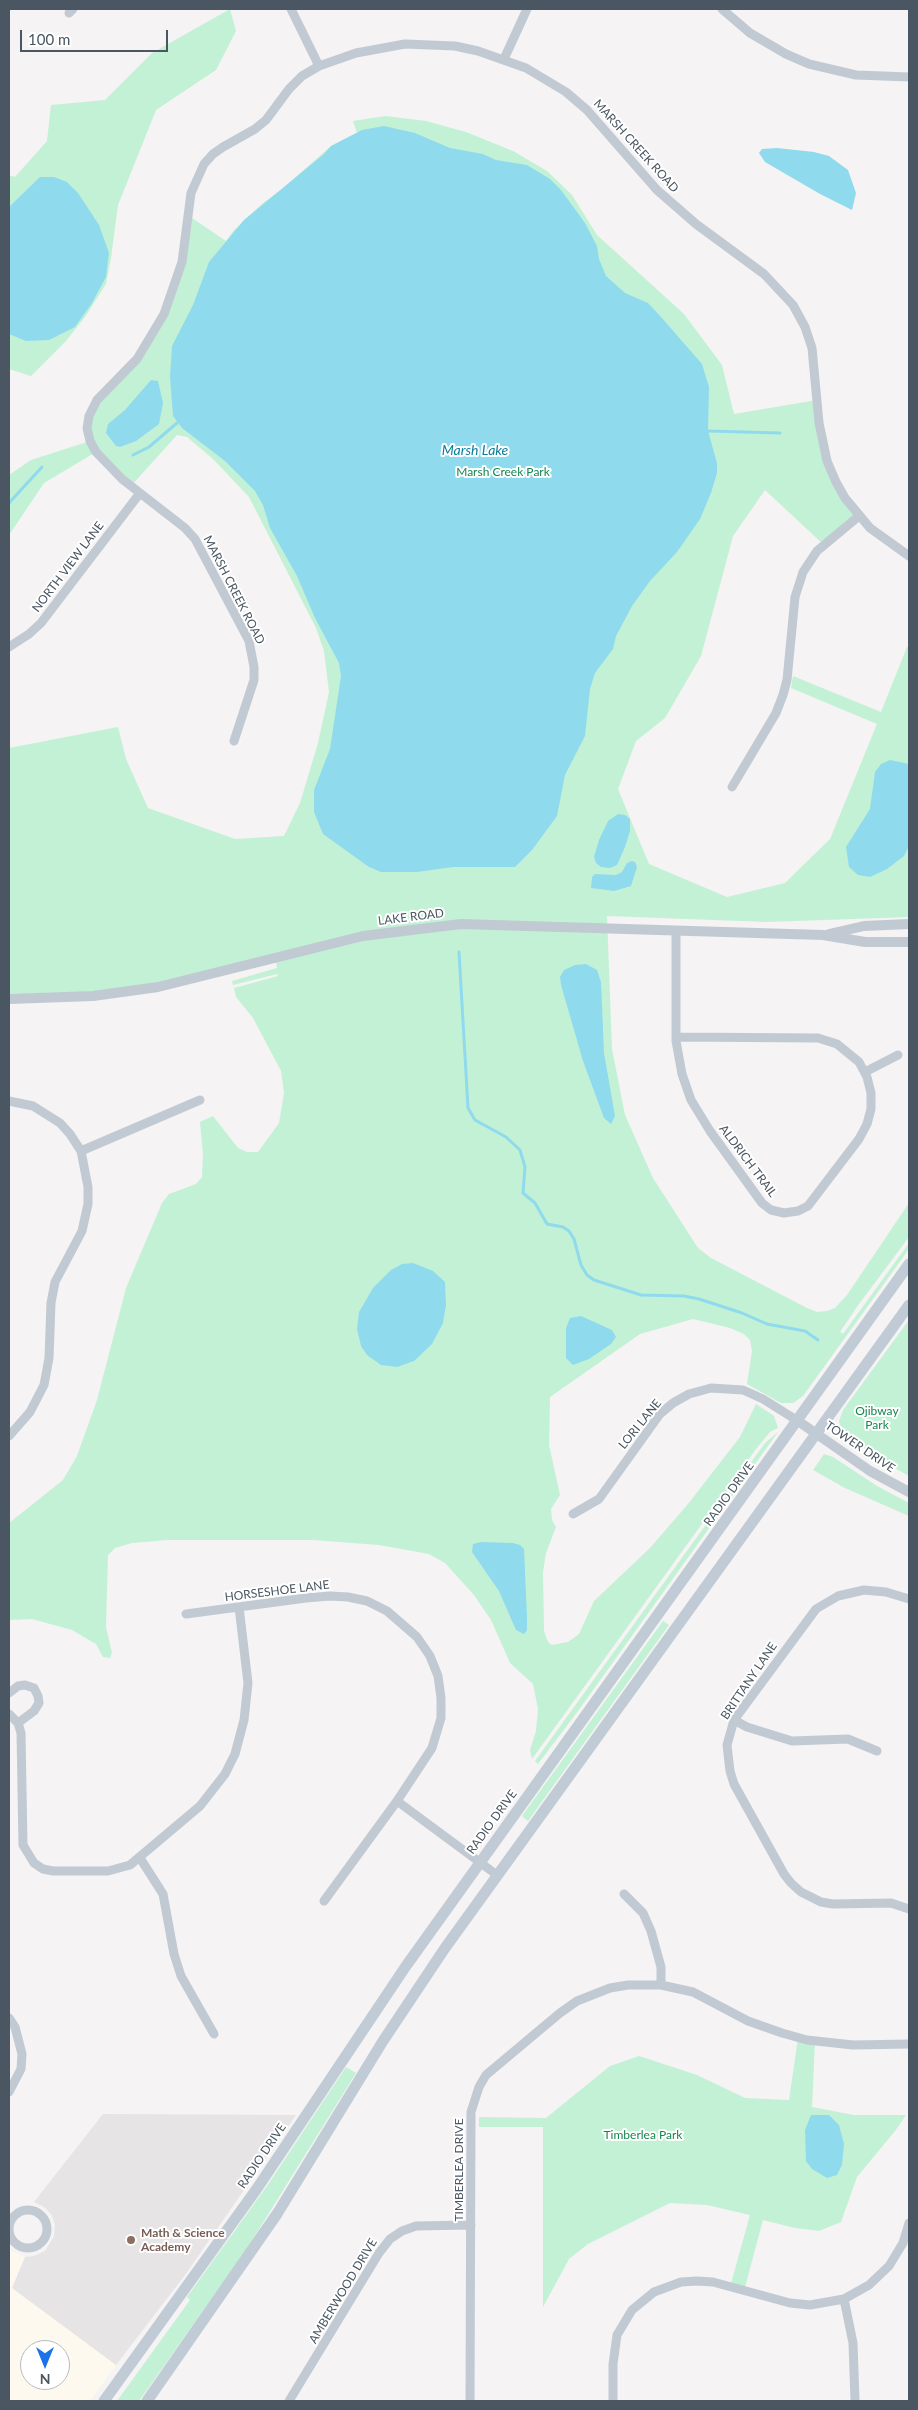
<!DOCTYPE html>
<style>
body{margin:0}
#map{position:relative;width:918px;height:2410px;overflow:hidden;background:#f5f3f3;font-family:Lato,sans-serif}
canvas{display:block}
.frame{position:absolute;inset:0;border:10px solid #4a5661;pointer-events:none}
.north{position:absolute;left:20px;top:2340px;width:50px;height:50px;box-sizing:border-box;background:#fff;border:1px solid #b7bbc0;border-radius:50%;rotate:180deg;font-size:14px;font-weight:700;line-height:20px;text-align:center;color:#4a5661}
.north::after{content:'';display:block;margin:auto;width:18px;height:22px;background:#1a73e8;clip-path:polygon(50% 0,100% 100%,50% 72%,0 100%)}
.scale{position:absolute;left:20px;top:30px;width:148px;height:22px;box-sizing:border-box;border:2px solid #4a5661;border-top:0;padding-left:6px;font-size:15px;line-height:18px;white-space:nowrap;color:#4a5661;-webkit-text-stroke:4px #fff;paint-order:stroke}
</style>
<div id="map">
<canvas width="918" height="2410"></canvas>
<div class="frame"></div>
<div class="north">N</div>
<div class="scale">100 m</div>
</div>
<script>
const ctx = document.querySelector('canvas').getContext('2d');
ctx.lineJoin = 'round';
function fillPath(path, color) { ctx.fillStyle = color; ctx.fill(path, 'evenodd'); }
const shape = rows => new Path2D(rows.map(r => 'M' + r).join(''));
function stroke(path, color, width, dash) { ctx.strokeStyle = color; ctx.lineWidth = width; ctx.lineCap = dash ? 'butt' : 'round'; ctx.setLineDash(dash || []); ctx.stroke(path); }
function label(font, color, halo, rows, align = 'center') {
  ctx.font = font + ' Lato,sans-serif'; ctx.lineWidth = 4; ctx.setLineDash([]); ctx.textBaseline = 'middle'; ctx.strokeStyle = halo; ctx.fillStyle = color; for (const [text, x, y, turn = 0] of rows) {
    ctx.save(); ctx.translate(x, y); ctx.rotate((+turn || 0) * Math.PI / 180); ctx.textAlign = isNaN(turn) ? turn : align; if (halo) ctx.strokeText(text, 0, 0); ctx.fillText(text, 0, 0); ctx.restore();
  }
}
fillPath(shape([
 [9,2249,25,2257,12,2288,116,2365,90,2401,9,2401],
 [30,2350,60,2350,60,2380,30,2380]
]), '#fdf9ef');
fillPath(shape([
 [103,2114,296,2115,185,2275,116,2365,12,2288,25,2257,34,2256,45,2251,54,2236,55,2224,51,2214,44,2207,34,2202]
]), '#e6e4e5');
fillPath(shape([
 [230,9,236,31,216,70,156,110,118,205,111,258,106,284,85,317,66,341,31,376,9,369,9,175,15,177,47,141,51,105,105,100,152,53],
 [386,116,426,121,466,132,513,151,547,171,572,195,597,235,684,314,722,365,734,414,817,400,827,461,859,516,824,545,765,490,733,536,701,656,665,718,636,741,618,789,649,864,727,897,785,883,830,839,877,724,791,688,793,676,881,712,907,647,909,647,909,917,767,922,607,916,612,1049,625,1115,653,1178,698,1248,711,1258,807,1308,817,1312,827,1311,835,1308,847,1295,909,1203,909,1237,859,1304,840,1332,843,1334,909,1243,909,1249,803,1396,793,1403,781,1403,747,1384,752,1351,750,1340,744,1334,730,1328,693,1319,640,1334,550,1397,549,1445,560,1495,551,1509,552,1520,556,1527,546,1553,543,1572,544,1631,548,1642,552,1645,568,1642,579,1634,594,1601,650,1548,688,1504,740,1437,756,1404,774,1416,778,1428,770,1432,756,1449,532,1759,530,1750,536,1731,538,1709,533,1684,510,1663,491,1620,474,1595,445,1563,429,1554,379,1545,313,1540,167,1540,132,1543,115,1548,108,1555,106,1627,112,1653,110,1658,103,1657,96,1644,72,1630,32,1619,9,1620,9,1523,63,1480,77,1456,97,1400,126,1288,162,1203,169,1194,196,1184,202,1177,203,1154,200,1122,213,1116,238,1148,247,1152,258,1152,279,1123,284,1093,281,1071,253,1018,236,997,234,988,278,976,277,974,233,985,232,981,277,968,275,957,158,987,9,999,9,748,118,727,126,759,148,808,235,839,284,836,300,803,318,743,329,692,324,651,316,628,249,497,213,459,187,437,177,435,131,486,96,452,44,483,9,535,9,475,31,460,90,441,89,416,123,375,174,293,189,216,226,241,234,230,263,203,282,189,331,146,357,133,353,121],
 [909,1320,909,1476,884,1462,846,1436,841,1429,839,1421,843,1410],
 [778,1432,578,1711,538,1764,535,1761,765,1443],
 [824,1454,833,1457,877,1486,909,1503,909,1516,845,1488,813,1470],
 [663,1621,669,1625,528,1821,522,1816],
 [798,2038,815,2041,812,2107,854,2115,906,2115,895,2131,857,2177,841,2222,819,2231,795,2228,763,2220,744,2291,730,2287,750,2215,707,2205,670,2203,588,2244,569,2259,543,2307,543,2127,479,2127,479,2117,546,2118,610,2066,639,2056,697,2075,745,2098,789,2100],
 [346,2067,356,2073,246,2250,139,2401,117,2401,190,2300,187,2297,267,2186]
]), '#c3f1d5');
fillPath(shape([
 [384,126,415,133,450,148,483,154,496,160,527,165,550,179,561,190,585,223,597,246,599,259,606,276,625,293,648,303,661,317,702,364,709,387,708,431,717,463,717,473,711,493,700,519,677,552,650,581,632,606,616,636,613,649,595,673,590,689,585,736,565,775,557,816,532,850,515,867,453,867,417,872,381,872,369,867,323,834,314,812,314,790,330,749,341,676,339,663,315,618,297,576,270,528,263,505,255,491,225,461,182,428,173,416,170,377,172,346,193,305,209,262,244,220,324,154,331,146,362,130],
 [777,148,814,152,829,156,848,170,856,193,852,210,820,194,765,162,759,153,762,149],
 [40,177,54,177,67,182,78,193,99,225,109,253,106,277,92,303,75,327,49,340,26,341,9,334,9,207],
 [151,380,158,381,163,403,159,424,136,441,120,447,116,446,106,433,108,424,125,410],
 [890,760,909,764,909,846,904,856,887,869,870,877,858,875,849,867,846,847,870,809,875,772,881,764],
 [618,814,625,815,630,819,630,831,625,847,617,865,610,868,601,867,596,863,594,857,599,840,608,821],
 [632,861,635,862,637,867,631,886,614,891,591,888,592,877,595,874,616,875,622,872,627,863],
 [586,964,597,970,601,982,604,1053,615,1116,611,1124,604,1118,583,1061,561,985,560,977,564,970,575,965],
 [413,1263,433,1271,445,1282,446,1305,443,1323,432,1344,414,1361,397,1367,381,1365,367,1355,361,1346,357,1329,359,1312,373,1288,391,1270,402,1264],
 [581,1316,612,1330,616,1337,611,1344,589,1359,573,1365,566,1358,566,1328,570,1318],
 [481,1542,513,1543,520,1545,524,1549,527,1617,527,1630,524,1634,516,1630,499,1591,472,1552,473,1544],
 [811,2115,829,2115,839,2125,844,2144,842,2165,837,2175,827,2178,812,2169,806,2161,805,2130]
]), '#90daee');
stroke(shape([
 [708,431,780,433],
 [133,455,149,447,177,423],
 [9,503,42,467],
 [459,952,468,1108,475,1120,506,1137,520,1150,525,1167,523,1193,535,1203,547,1224,563,1227,569,1231,574,1239,581,1265,587,1275,594,1280,641,1295,684,1296,699,1299,742,1313,767,1324,805,1331,818,1340]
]), '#90daee', 3);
stroke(shape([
 [291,9,319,66],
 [722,9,750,33,786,54,809,64,856,75,909,77],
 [69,13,73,9],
 [504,59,527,9],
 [9,647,29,634,41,623,140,493],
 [234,741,254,680,254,667,249,641,195,539,185,528,122,479,96,452,90,441,87,428,89,416,97,400,137,359,164,314,182,262,191,193,204,164,213,154,223,147,255,129,266,120,289,89,302,76,319,66,356,53,405,44,455,46,478,51,526,68,566,92,587,110,657,190,696,224,764,274,793,305,805,327,812,348,819,423,827,461,836,482,845,498,870,528,909,556],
 [732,787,776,713,783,695,787,680,795,597,803,572,817,551,859,516],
 [676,931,676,1041,682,1074,691,1100,710,1131,762,1203,771,1210,784,1213,798,1211,808,1206,859,1139,867,1124,871,1109,871,1093,867,1077,859,1062,837,1044,818,1038,676,1037],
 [865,1072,898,1055],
 [9,1101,33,1106,60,1123,70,1134,81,1151,88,1187,88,1204,82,1231,55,1282,51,1303,49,1358,44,1385,30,1412,9,1436],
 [81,1151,200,1100],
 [573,1514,599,1499,660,1414,673,1403,689,1394,711,1388,743,1390,763,1399,798,1421],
 [909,1599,886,1592,864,1590,838,1596,816,1609,734,1720,727,1745,730,1771,734,1784,784,1874,791,1883,801,1892,821,1902,833,1904,891,1903,909,1909],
 [186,1614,306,1598,330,1596,348,1597,367,1601,387,1611,417,1637,430,1656,438,1676,441,1698,441,1718,432,1748,397,1801,324,1901],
 [9,1693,18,1686,25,1685,34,1688,38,1696,39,1703,34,1711,18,1723],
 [9,1714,18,1723,21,1733,23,1845,34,1863,43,1869,53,1871,108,1871,130,1865,200,1806,225,1774,235,1754,244,1720,248,1683,239,1607],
 [734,1720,747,1727,792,1741,848,1739,877,1751],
 [397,1801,497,1875],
 [140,1858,163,1894,174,1954,181,1976,214,2034],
 [624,1894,643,1913,651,1931,661,1967,661,1985],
 [9,2018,15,2027,22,2054,21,2069,9,2092],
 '9 2229a19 19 0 1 1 38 0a19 19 0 1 1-38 0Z',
 [844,2299,853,2343,855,2401],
 [289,2401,379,2253,390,2239,402,2231,416,2226,471,2225],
 [470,2401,471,2112,479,2087,486,2075,560,2013,577,2001,610,1988,628,1985,661,1985,693,1992,748,2021,782,2033,807,2040,853,2045,909,2044],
 [613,2401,613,2364,617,2335,632,2310,654,2292,681,2282,697,2281,713,2282,790,2303,810,2305,844,2299,869,2285,889,2266,903,2243,909,2223]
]), '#c1cad2', 9);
stroke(shape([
 [829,934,864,926,909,924],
 [9,999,93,996,158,987,363,936,461,924,823,935,865,942,909,942],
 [798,1421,870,1471,909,1492]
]), '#c1cad2', 10);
stroke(shape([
 [104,2401,256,2190,406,1966,909,1264],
 [147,2401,277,2214,383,2041,445,1948,909,1305]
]), '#c1cbd6', 11);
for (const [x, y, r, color] of [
 [131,2240,5,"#8d6e63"]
]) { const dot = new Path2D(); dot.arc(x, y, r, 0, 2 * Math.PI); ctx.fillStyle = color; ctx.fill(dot); stroke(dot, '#fff', 2); }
label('12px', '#4a5661', '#fff', [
 ["MARSH CREEK ROAD",636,146,48],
 ["NORTH VIEW LANE",68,567,-53],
 ["MARSH CREEK ROAD",234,590,63],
 ["LAKE ROAD",411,917,-7],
 ["ALDRICH TRAIL",748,1161,53],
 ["LORI LANE",640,1424,-51],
 ["TOWER DRIVE",860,1447,34],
 ["RADIO DRIVE",729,1494,-54],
 ["HORSESHOE LANE",277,1591,-7],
 ["BRITTANY LANE",749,1681,-56],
 ["RADIO DRIVE",492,1822,-54],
 ["RADIO DRIVE",262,2156,-56],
 ["TIMBERLEA DRIVE",459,2170,-90],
 ["AMBERWOOD DRIVE",343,2291,-59]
]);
label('12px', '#17864f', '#fff', [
 ["Marsh Creek Park",503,472],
 ["Ojibway",877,1411],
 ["Park",877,1425],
 ["Timberlea Park",643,2135]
]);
label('bold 12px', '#785e54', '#fff', [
 ["Math & Science",141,2233],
 ["Academy",141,2247]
], 'left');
label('italic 14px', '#0c7c9b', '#fff', [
 ["Marsh Lake",475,450]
]);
</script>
